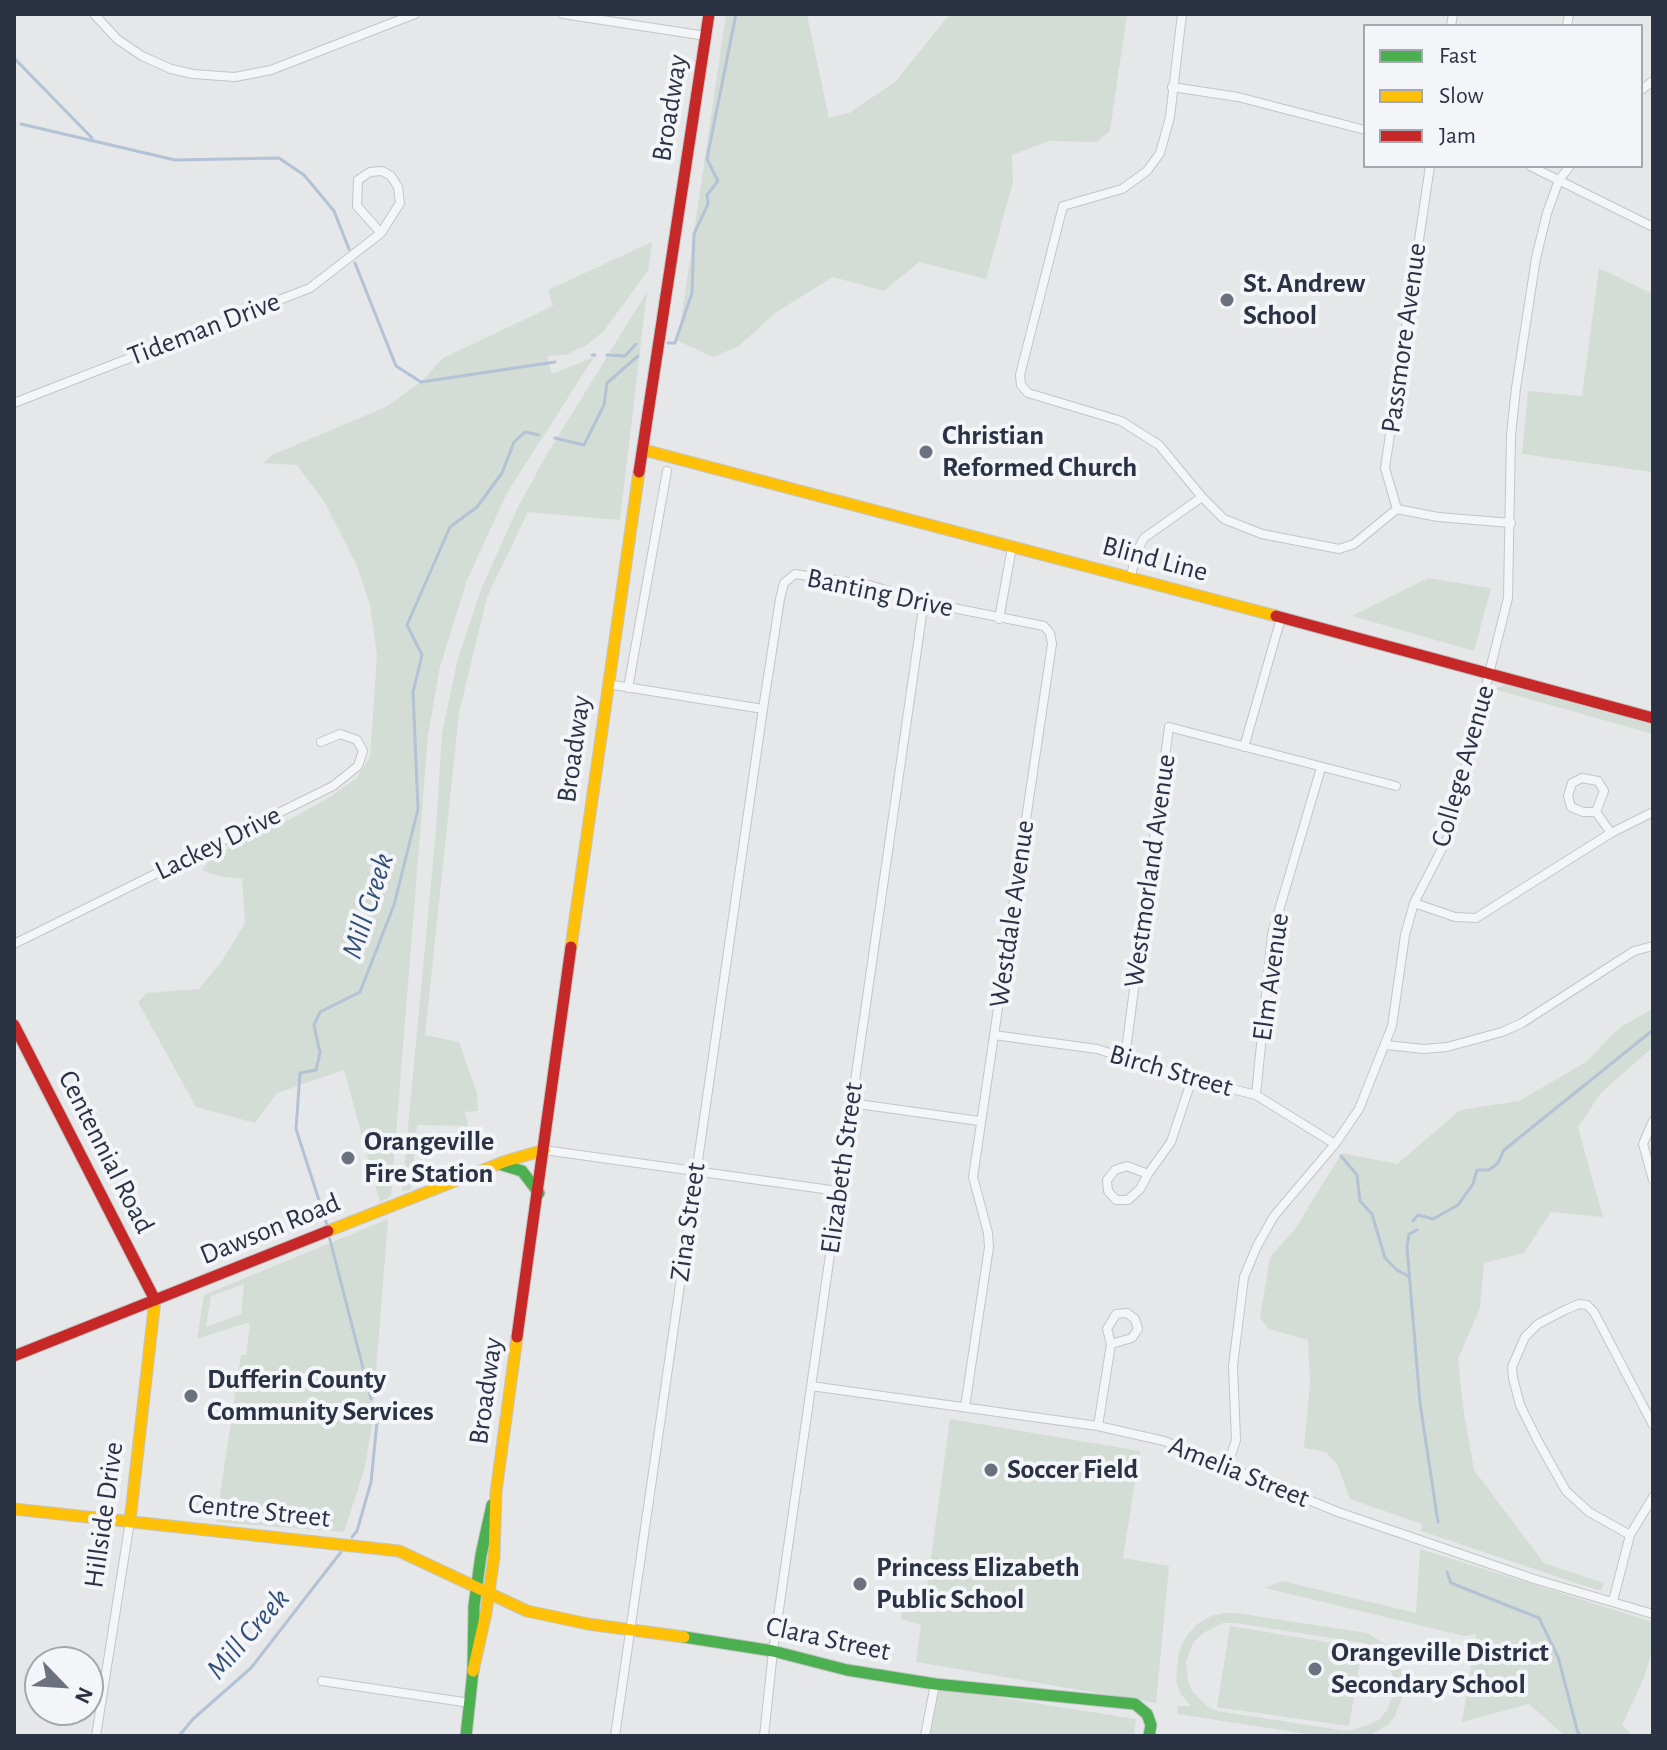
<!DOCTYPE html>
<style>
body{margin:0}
#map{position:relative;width:1667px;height:1750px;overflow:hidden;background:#e5e7e9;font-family:"Alegreya Sans",sans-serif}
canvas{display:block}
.frame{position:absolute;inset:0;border:16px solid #2a3244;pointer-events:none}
.legend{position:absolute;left:1363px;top:24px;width:280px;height:144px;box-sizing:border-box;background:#f3f5f8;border:2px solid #a3a7b0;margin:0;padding:10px 14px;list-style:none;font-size:24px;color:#2a3244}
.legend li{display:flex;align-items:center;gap:16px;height:40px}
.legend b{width:40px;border:2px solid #a3a7b0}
.north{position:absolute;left:24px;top:1646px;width:80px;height:80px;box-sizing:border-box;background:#f3f5f8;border:2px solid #a3a7b0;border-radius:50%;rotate:115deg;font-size:22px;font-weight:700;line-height:32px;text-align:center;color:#2a3244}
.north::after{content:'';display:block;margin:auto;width:28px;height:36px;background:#6b717e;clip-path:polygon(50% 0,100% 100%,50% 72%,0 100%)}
</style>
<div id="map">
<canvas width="1667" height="1750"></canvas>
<div class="frame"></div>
<ul class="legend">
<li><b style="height:10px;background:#4caf50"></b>Fast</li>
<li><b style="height:10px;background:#ffc107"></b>Slow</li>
<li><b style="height:10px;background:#c62828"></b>Jam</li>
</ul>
<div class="north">N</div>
</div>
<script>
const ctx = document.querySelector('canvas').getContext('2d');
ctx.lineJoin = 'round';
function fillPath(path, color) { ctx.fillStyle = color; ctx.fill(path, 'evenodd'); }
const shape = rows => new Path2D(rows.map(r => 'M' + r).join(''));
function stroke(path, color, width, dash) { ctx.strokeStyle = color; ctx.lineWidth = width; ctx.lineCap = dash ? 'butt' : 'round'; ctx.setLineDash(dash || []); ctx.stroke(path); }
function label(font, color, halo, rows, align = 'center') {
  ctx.font = font + ' "Alegreya Sans",sans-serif'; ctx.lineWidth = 8; ctx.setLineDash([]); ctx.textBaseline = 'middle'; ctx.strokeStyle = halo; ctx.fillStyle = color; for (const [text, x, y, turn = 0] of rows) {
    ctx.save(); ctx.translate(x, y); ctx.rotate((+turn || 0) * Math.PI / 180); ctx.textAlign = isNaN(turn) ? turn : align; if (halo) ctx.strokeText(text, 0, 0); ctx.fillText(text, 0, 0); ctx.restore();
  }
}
fillPath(shape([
 [726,14,807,14,829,118,849,113,895,82,950,14,1127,14,1110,131,1097,142,1048,141,1012,155,1013,182,986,279,919,262,884,291,833,277,775,313,739,346,713,357,678,341],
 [652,242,648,271,603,332,585,346,566,355,547,356,552,374,594,357,507,493,467,580,440,667,428,735,391,1196,380,1202,344,1070,277,1093,255,1123,196,1107,138,1002,147,993,199,989,222,961,245,923,242,879,218,876,202,870,209,861,227,849,298,815,330,797,357,778,370,757,377,656,370,605,357,566,325,503,297,465,263,463,272,455,386,407,421,382,443,358,553,306,548,290],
 [1599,268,1653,294,1653,472,1522,454,1528,391,1582,396],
 [647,292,620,520,528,512,487,597,459,713,425,1035,459,1042,477,1093,478,1111,465,1112,468,1126,417,1125,411,1190,402,1191,436,830,442,733,458,658,482,587,518,507,547,454],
 [1428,578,1491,588,1474,651,1352,616],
 [1505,685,1653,725,1653,734,1494,689],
 [1653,1009,1653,1047,1601,1093,1578,1127,1603,1217,1551,1212,1524,1253,1484,1263,1480,1308,1458,1359,1463,1407,1474,1470,1544,1563,1604,1583,1601,1590,1597,1590,1421,1531,1422,1524,1350,1499,1337,1464,1326,1452,1304,1448,1310,1383,1308,1340,1269,1329,1260,1318,1270,1257,1295,1229,1342,1153,1397,1164,1460,1110,1519,1101,1586,1062,1620,1027],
 [388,1219,372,1424,365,1467,344,1532,216,1522,241,1355,246,1355,250,1324,246,1323,197,1339,204,1295],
 [244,1284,241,1314,206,1327,211,1296],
 [950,1419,1140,1451,1123,1558,1169,1566,1156,1703,916,1662,921,1625,901,1619,903,1602,910,1599,921,1604,924,1609],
 [1420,1549,1653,1622,1653,1647,1644,1678,1622,1725,1633,1736,1565,1736,1529,1704,1462,1722,1476,1634,1464,1636,1265,1588,1282,1581,1416,1613],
 [1223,1613,1236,1613,1367,1633,1387,1645,1400,1664,1404,1692,1395,1716,1388,1725,1369,1736,1321,1736,1177,1714,1178,1706,1191,1706,1180,1693,1176,1681,1179,1651,1186,1637,1196,1625,1211,1616],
 [1223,1623,1236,1623,1363,1643,1373,1647,1385,1656,1394,1680,1394,1693,1387,1710,1380,1719,1369,1725,1347,1731,1217,1711,1207,1706,1192,1691,1188,1681,1186,1661,1194,1642,1203,1633],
 [1230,1626,1362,1648,1349,1726,1217,1707],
 [933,1687,1136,1719,1134,1736,926,1736]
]), '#d4ddd5');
stroke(shape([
 [14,58,92,138],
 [21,124,175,160,279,158,304,175,334,211,349,249],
 [355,263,396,366,421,382,555,362],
 [668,343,675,343,692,293,694,234,708,204,707,195,718,181,707,159,736,14],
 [592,355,595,355],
 [607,355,625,356,636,344],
 [555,438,584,445,604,405,607,383,638,356],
 [1341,1156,1357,1175,1360,1201,1372,1214,1385,1258,1397,1270,1408,1276],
 [1413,1221,1418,1215,1433,1219,1458,1205,1473,1184,1477,1170,1489,1170,1498,1163,1504,1150,1653,1030],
 [328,1228,296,1129,300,1073,316,1070,320,1053,314,1025,320,1012,360,992,394,905,418,809,413,692,422,655,407,625,450,527,477,507,502,473,514,442,525,432,539,435],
 [1417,1230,1409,1234,1407,1247,1420,1403,1438,1522],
 [329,1236,371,1399],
 [352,1537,357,1531,371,1482,377,1422],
 [1447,1572,1451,1583,1539,1618,1558,1657,1578,1733,1582,1736],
 [179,1736,193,1719,251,1668,341,1552]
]), '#b3c2d4', 3);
const street = shape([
 [94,14,117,39,142,56,171,69,193,74,235,77,271,70,415,14],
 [563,14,706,36],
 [1182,14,1170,117,1160,153,1147,171,1122,189,1063,206,1020,375,1021,385,1028,393,1121,421,1159,445,1202,497,1224,519,1262,534,1339,549,1354,544,1397,509,1438,517,1511,523],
 [1451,26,1453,14],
 [1567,26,1569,14],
 [1172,87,1238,97,1365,130],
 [1641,90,1653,81],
 [1530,166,1653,227],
 [14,403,310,288,381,233,400,203,398,187,391,176,382,171,370,172,358,180,357,206,381,233],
 [1397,509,1385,468,1430,166],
 [1131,576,1137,551,1144,538,1202,497],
 [999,619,1012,547],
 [607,684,763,709],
 [628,688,667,471],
 [1244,747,1281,618],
 [1596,812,1604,791,1598,781,1582,778,1572,783,1568,796,1571,807,1583,812,1596,812,1611,833],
 [1414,903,1455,917,1476,918,1611,833,1653,812],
 [14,944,333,786,358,766,363,751,357,740,340,734,321,742],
 [994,1035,1097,1049,1192,1079,1256,1095,1335,1144],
 [1386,1045,1424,1049,1447,1047,1502,1032,1522,1023,1634,951,1653,946],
 [1125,1057,1169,727,1396,786],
 [1256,1095,1272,934,1321,768],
 [851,1103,979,1121],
 [1653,1121,1643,1144,1653,1180],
 [544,1150,838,1191],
 [1148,1174,1127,1166,1115,1170,1107,1180,1108,1191,1116,1200,1128,1200,1140,1189,1148,1174,1171,1142,1192,1079],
 [811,1386,1098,1426,1164,1441,1338,1512,1534,1579,1653,1614],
 [1098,1426,1111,1344,1107,1329,1116,1314,1127,1313,1135,1319,1138,1329,1132,1338,1111,1344],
 [1227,1467,1236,1440,1233,1366,1244,1277,1257,1246,1274,1216,1335,1144,1359,1109,1392,1026,1405,935,1414,903,1448,837,1508,598,1511,435,1516,388,1536,258,1547,213,1559,180,1570,166],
 [1630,1535,1589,1512,1566,1491,1539,1443,1520,1405,1513,1378,1512,1367,1525,1337,1538,1324,1565,1310,1579,1304,1587,1305,1594,1312,1653,1425],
 [1613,1601,1630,1535,1653,1497],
 [322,1681,470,1703],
 [96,1736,130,1521],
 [615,1736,763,709,780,599,784,583,795,574,869,585,933,604,1044,626,1050,633,1052,644,973,1177,988,1233,989,1247,965,1407],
 [764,1736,773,1651,924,601],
 [925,1736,935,1684]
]);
const fast = shape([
 [499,1164,522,1171,539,1193],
 [684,1637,773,1651,847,1670,935,1684,1135,1704,1147,1714,1151,1725,1149,1736],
 [466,1736,473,1671,474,1606,481,1555,492,1505]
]);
const slow = shape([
 [644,450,1276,616],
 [571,947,639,472],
 [328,1231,506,1161,544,1150],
 [14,1509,399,1551,527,1611,588,1624,684,1637],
 [130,1521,155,1300],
 [473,1671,486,1613,494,1557,496,1492,517,1337]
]);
const jam = shape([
 [639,472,709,14],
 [1276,616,1653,718],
 [14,1025,155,1300],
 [517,1337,571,947],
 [14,1356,328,1231]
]);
stroke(street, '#c3c5c7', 10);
stroke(fast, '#c3c5c7', 13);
stroke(slow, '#c3c5c7', 13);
stroke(jam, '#c3c5c7', 13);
stroke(street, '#f4f5f6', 8);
stroke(fast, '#4caf50', 11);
stroke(slow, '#ffc107', 11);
stroke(jam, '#c62828', 11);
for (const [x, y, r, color] of [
 [1227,300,8,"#6b717e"],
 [926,452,8,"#6b717e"],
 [348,1158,8,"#6b717e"],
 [191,1396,8,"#6b717e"],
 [991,1470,8,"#6b717e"],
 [860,1584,8,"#6b717e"],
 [1315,1669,8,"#6b717e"]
]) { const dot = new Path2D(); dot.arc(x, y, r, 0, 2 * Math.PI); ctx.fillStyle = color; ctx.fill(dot); stroke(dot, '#f3f5f8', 3); }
label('28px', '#2a3244', '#f3f5f8', [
 ["Broadway",670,108,-81],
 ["Tideman Drive",204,329,-21],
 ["Passmore Avenue",1404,338,-82],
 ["Blind Line",1155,559,15],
 ["Banting Drive",880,593,12],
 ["Broadway",574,749,-82],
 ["College Avenue",1463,766,-74],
 ["Lackey Drive",218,843,-26],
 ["Westmorland Avenue",1150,871,-82],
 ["Westdale Avenue",1012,914,-82],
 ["Elm Avenue",1271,977,-82],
 ["Birch Street",1171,1071,16],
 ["Centennial Road",106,1152,63],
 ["Elizabeth Street",842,1168,-82],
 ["Zina Street",688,1222,-82],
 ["Dawson Road",270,1229,-22],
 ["Broadway",486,1391,-82],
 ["Amelia Street",1239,1472,22],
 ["Centre Street",259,1511,6],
 ["Hillside Drive",104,1515,-82],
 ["Clara Street",828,1639,12]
]);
label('bold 28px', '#2a3244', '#f3f5f8', [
 ["St. Andrew",1243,284],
 ["School",1243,316],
 ["Christian",942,436],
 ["Reformed Church",942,468],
 ["Orangeville",364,1142],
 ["Fire Station",364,1174],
 ["Dufferin County",207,1380],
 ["Community Services",207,1412],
 ["Soccer Field",1007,1470],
 ["Princess Elizabeth",876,1568],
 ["Public School",876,1600],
 ["Orangeville District",1331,1653],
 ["Secondary School",1331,1685]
], 'left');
label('italic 30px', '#334f78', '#f3f5f8', [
 ["Mill Creek",368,906,-72],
 ["Mill Creek",248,1634,-49]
]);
</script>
